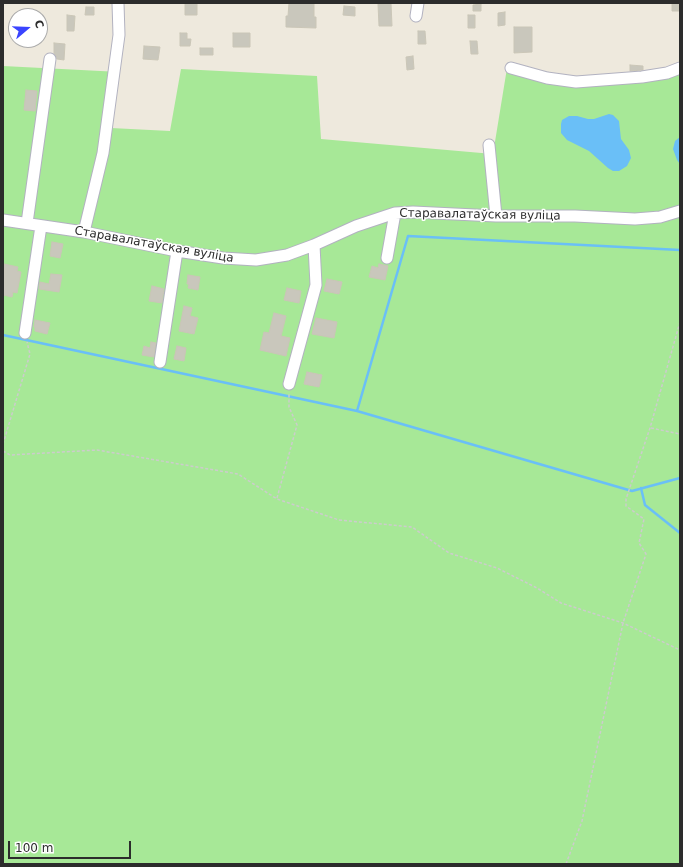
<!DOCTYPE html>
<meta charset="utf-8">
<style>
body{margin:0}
#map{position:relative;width:683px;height:867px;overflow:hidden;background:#eee9dd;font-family:"DejaVu Sans",sans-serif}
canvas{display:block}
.frame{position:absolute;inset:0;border:4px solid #2c2c2c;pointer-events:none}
.north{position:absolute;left:8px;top:8px;width:40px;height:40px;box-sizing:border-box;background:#fff;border:1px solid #ababab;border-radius:50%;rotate:71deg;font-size:11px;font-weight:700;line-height:16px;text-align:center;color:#2c2c2c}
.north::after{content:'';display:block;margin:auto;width:14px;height:18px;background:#3a44ff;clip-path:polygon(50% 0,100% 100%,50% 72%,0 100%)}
.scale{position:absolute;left:8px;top:841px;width:123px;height:18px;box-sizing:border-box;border:2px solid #2c2c2c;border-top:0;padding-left:5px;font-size:12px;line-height:14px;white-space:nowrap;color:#2c2c2c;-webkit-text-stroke:3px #fff;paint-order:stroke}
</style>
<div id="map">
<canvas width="683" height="867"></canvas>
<div class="frame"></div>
<div class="north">С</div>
<div class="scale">100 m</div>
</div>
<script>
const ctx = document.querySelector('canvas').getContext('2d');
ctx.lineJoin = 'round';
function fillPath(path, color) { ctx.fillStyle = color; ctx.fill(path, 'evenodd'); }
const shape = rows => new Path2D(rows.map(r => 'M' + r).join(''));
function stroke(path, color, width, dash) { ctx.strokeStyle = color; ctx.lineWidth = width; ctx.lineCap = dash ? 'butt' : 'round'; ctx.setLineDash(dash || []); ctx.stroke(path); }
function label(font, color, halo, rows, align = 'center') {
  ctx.font = font + ' "DejaVu Sans",sans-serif'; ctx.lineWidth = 3; ctx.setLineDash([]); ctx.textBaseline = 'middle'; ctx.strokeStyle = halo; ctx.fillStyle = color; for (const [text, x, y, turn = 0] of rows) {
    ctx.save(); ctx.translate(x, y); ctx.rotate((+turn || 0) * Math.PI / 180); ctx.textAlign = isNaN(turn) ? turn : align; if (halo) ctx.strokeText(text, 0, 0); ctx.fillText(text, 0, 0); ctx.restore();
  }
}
fillPath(shape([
 [508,62,570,78,647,74,680,67,680,864,3,864,3,66,120,72,111,128,170,131,181,69,317,76,321,139,493,154]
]), '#a7e897');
fillPath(shape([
 [609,114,613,115,619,121,621,139,629,150,631,158,627,166,619,171,613,171,608,168,589,151,567,140,561,133,561,124,562,120,569,116,577,116,588,119,594,119],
 [680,137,680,164,677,160,673,149,675,141]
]), '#6abff7');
stroke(shape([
 [3,335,357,411,632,491,680,478],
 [357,411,408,236,680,250],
 [641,488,645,505,680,533]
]), '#6abff7', 2.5);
const building = shape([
 [185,3,197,3,197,15,185,15,185,3],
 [289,3,314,3,314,17,316,17,316,28,286,27,286,16,288,16,289,3],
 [391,3,392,26,379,26,378,4,391,3],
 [672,3,679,3,679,11,672,11,672,3],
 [481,4,481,11,473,11,473,5,481,4],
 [344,6,355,7,355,16,343,15,344,6],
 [86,7,94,7,94,15,85,15,86,7],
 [505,12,505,25,498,26,498,13,505,12],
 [67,15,75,16,74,31,67,31,67,15],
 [468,15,475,15,475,28,468,28,468,15],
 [514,27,532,27,532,52,514,53,514,27],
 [418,31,425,31,426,44,418,44,418,31],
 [180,33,187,33,187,39,191,39,190,46,180,46,180,33],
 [233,33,250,33,250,47,233,47,233,33],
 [470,41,477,41,478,54,471,54,470,41],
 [54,43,65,44,64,60,57,59,54,53,54,43],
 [144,46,160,47,158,60,143,59,144,46],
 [200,48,213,48,213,55,200,55,200,48],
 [413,56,414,69,407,70,406,57,413,56],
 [630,65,643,66,643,70,630,71,630,65],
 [26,90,37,91,35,111,24,110,26,90],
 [52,242,63,244,60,258,50,256,52,242],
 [4,264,18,267,17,271,21,272,17,293,13,292,12,297,3,295,4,264],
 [379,264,388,266,385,280,369,277,372,266,378,268,379,264],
 [51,274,62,275,59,292,39,289,40,282,49,284,51,274],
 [188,275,200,277,198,290,188,288,189,284,187,284,188,275],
 [327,279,342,282,339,294,324,291,327,279],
 [152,286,164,289,162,303,149,301,152,286],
 [287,288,301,291,299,303,284,300,287,288],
 [184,306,192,308,190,316,198,318,194,334,179,331,184,306],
 [274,313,286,316,281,336,290,338,286,356,260,350,264,332,269,333,274,313],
 [316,318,337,322,334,338,312,334,316,318],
 [35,320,50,323,47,334,35,331,35,327,34,327,35,320],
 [151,342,156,343,154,357,142,355,144,346,150,348,151,342],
 [177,346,186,348,184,361,174,359,177,346],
 [307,372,322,375,319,387,304,384,307,372]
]);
fillPath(building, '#c9c7bc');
stroke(building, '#cac6b7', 1);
const minor = shape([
 [416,16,418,3],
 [511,68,547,78,576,82,642,77,667,73,680,68],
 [489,145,496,216],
 [3,220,84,232,177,251,223,258,256,260,287,255,314,245,356,226,395,213,413,212,496,216,575,216,635,219,660,217,680,211],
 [27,223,50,59],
 [84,232,103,153,119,35,118,3],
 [387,258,395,213],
 [25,333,41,226],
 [160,362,177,251],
 [289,384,316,285,314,245]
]);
stroke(minor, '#b2b2c0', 13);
stroke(shape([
 [651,428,680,434],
 [3,444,30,354,27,342],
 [3,451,10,455,97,450,238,474,277,499,339,520,412,527,449,553,497,568,537,588,561,603,623,623,680,650],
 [277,498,297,425,289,407,289,394],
 [566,864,582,821,623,623,646,554,639,543,644,519,626,506,626,499,650,428,680,322]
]), '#ccc', 1.5, [3, 2]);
stroke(minor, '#fff', 11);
label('12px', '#2c2c2c', '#fff', [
 ["Старавалатаўская вуліца",480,215,1],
 ["Старавалатаўская вуліца",154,245,10]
]);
</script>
